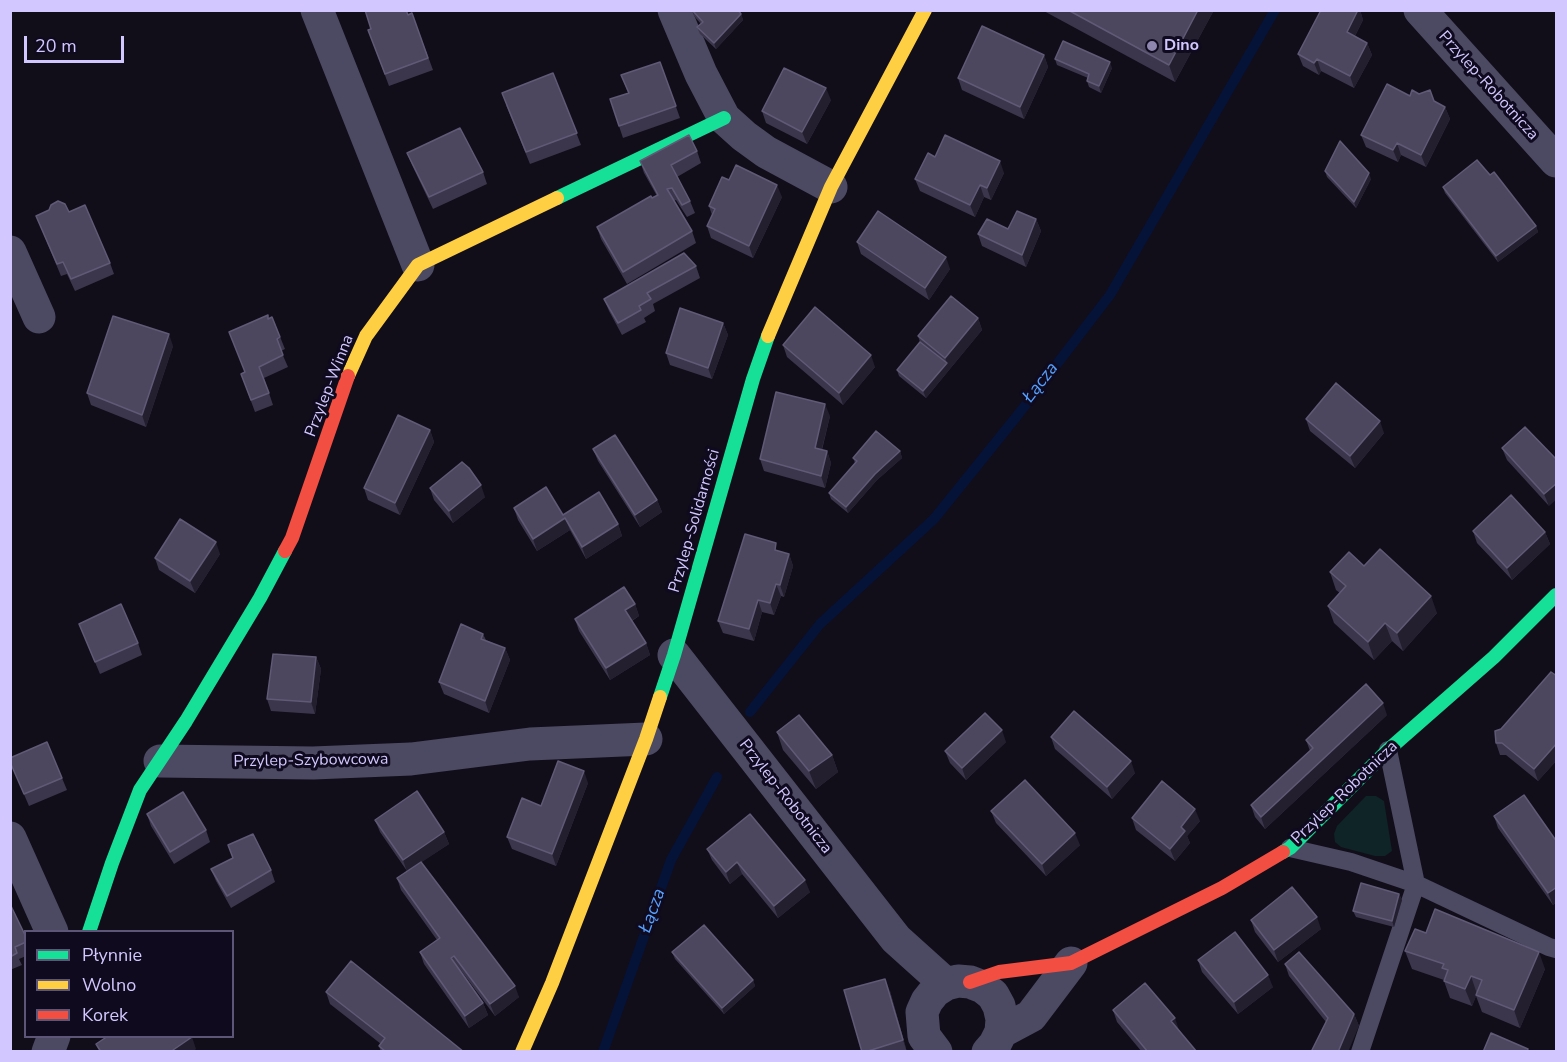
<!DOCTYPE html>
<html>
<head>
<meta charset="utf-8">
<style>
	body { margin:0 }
	#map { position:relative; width:1567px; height:1062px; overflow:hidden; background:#110e1a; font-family:"Nunito Sans",sans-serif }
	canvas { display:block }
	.frame { position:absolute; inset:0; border:12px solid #d3c7ff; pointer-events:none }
	.legend { position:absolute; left:24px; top:930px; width:210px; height:108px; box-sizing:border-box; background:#0f0a1e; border:2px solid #5d5678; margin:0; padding:8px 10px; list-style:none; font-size:18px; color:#d3c7ff }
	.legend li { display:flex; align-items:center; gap:12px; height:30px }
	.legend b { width:30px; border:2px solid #5d5678 }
	.scale { position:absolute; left:24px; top:36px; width:100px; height:27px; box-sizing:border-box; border:3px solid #d3c7ff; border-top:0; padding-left:8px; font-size:18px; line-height:21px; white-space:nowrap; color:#d3c7ff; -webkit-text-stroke:4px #0f0a1e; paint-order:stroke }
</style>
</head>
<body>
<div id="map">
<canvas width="1567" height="1062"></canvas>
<div class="frame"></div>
<ul class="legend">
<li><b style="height:8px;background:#16e098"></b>Płynnie</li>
<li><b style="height:8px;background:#ffcf43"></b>Wolno</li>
<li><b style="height:8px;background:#f24e42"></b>Korek</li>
</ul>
<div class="scale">20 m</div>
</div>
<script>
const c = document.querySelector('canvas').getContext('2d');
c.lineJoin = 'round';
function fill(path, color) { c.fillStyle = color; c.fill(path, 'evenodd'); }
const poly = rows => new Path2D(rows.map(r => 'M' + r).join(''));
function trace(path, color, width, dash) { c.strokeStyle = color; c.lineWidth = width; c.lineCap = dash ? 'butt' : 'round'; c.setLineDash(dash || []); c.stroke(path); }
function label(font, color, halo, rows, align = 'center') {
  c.font = font + ' "Nunito Sans",sans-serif'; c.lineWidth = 6; c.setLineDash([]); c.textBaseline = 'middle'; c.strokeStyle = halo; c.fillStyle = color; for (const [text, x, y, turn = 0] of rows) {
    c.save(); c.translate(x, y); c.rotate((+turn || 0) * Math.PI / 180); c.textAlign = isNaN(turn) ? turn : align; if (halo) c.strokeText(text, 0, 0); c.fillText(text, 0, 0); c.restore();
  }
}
fill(poly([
	[1366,796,1376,796,1384,801,1392,851,1385,856,1375,856,1341,847,1335,842,1334,834,1337,826]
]), '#0e2426');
trace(poly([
	[750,712,820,624,934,519,1017,416,1110,295,1275,10],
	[603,1052,671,860,717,777]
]), '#061339', 10);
trace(poly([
	[1290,848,1351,862,1416,884,1549,947,1556,949],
	[1360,1052,1416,884,1388,750]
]), '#4c4963', 18);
trace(poly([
	[317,10,418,265],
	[674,10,701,74,724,118,744,136,766,152,831,187],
	[1420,10,1556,161],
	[10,252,39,317],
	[674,655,896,939,946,984],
	[160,761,313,763,411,759,530,744,646,739],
	[10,838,52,932],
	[1001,1032,1031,1016,1071,963],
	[48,1052,54,1036],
	[936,1052,924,1036,922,1012,927,1001,935,991,946,984,958,981,970,982,983,987,993,995,999,1006,1002,1019,1001,1032,995,1044,988,1052]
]), '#4c4963', 33);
trace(poly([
	[557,198,724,118],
	[660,697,674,655,753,379,768,336],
	[1283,852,1290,848,1388,750,1494,657,1556,595],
	[89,932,112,863,140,790,186,721,260,598,285,551]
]), '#16e098', 14);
trace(poly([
	[768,336,831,187,925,10],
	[348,376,366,336,418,265,557,198],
	[522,1052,552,983,646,739,660,697]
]), '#ffcf43', 14);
trace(poly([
	[285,551,292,538,348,376],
	[970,982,999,972,1071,963,1222,888,1283,852]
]), '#f24e42', 14);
fill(poly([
	[692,10,741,14,743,20,716,49,700,34,697,27,701,24,694,16],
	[1042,10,1214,10,1175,82],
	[1321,10,1360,10,1363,20,1355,36,1367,43,1372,55,1354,88,1321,71,1319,75,1303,66,1298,54],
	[412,13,433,70,389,86,368,30],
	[1044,55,1048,67,1024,119,962,90,958,78],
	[1055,59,1112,68,1101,93,1089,87,1087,81,1088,78,1057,65],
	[660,62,680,118,623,138,619,126,628,93,621,75],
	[553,73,581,145,530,164,506,105],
	[1419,94,1445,107,1450,119,1426,167,1401,155,1398,162,1366,147,1361,135,1410,96],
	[831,100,807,144,766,123,762,111],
	[697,151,701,163,677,177,690,201,695,213,687,217,676,200,674,201,692,231,696,243,627,284,601,239,597,227,657,196,644,173,640,161],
	[407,153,483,172,487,184,433,209,412,165],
	[935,157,1004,173,991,200,984,197,975,217,920,191,915,179],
	[1325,171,1371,179,1356,208,1327,177],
	[729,180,782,197,753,258,711,238,707,226,712,215,709,206],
	[1443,187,1536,226,1538,232,1498,262,1445,193],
	[69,212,110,263,114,274,75,291,67,274,61,276,36,216],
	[1036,219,1041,231,1026,267,982,246,978,234,1008,229],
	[857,242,950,269,929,300,861,254],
	[696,266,700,278,653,304,655,311,644,318,646,322,622,335,609,311,604,299],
	[272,317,285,349,281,351,288,367,264,378,273,405,255,412,241,374,245,372,269,319],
	[978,318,982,330,926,398,899,376,897,370,920,342,918,336],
	[723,323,728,335,712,379,670,365,666,353],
	[783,345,875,367,843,405,787,357],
	[173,346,146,427,91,405,87,393],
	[830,416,822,450,827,451,831,463,825,488,764,471,760,459],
	[1306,419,1384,433,1355,468,1310,431],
	[1525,427,1549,506,1507,460,1502,448],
	[430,430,434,442,400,515,368,500,364,488],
	[593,449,657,500,662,512,640,527,598,461],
	[900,451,902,458,877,480,848,513,831,499,829,493,855,463,853,458],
	[430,488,485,497,453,523,434,500],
	[514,508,618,524,622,536,586,559,570,530,537,551,518,520],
	[1473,531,1545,532,1550,544,1512,580,1477,543],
	[779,551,789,554,793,566,784,597,781,596,774,615,762,612,754,641,723,633,718,621],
	[220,554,195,593,159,570,155,558],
	[1364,566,1437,613,1403,651,1392,641,1374,660,1334,623,1328,606,1340,593,1336,590,1330,572],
	[635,604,639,616,632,621,646,643,650,655,610,680,579,631,575,619],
	[79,624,138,643,142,655,100,674],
	[483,634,486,640,505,648,510,660,489,713,444,694,439,682],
	[316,657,321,669,315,714,271,711,267,699],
	[1557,676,1557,760,1538,781,1506,755,1500,755,1496,743,1501,729],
	[1387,715,1265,829,1255,817,1251,805,1310,751,1306,740],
	[777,732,832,755,838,772,816,789,783,750],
	[1051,737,1135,773,1112,799,1055,749],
	[1006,742,966,780,950,763,945,751],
	[10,762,62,778,67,790,29,806],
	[588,783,556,866,512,849,507,837,541,806],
	[991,811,1080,845,1046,876,996,823],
	[147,814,206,830,210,842,174,864,151,826],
	[1494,816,1557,842,1557,902,1553,905,1498,828],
	[1132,818,1200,821,1187,836,1190,843,1175,861,1136,830],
	[375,820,444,832,449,844,418,864,519,997,495,1016,459,968,483,1003,488,1015,469,1028,424,964,420,952,437,940,401,890,397,878,407,871,380,832],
	[707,849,810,892,778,918,742,874,730,884,712,860],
	[211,869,271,870,275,882,231,908,216,881],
	[1399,894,1402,900,1394,927,1356,917,1353,911],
	[10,904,26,937,26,956,19,959,22,965,10,970],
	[1251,920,1321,929,1278,962,1255,932],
	[1426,933,1545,969,1520,1028,1482,1012,1476,996,1472,1006,1450,998,1444,981,1444,980,1412,969,1405,951],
	[672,952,753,980,755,986,724,1014,675,959],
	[1198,960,1273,987,1238,1014,1202,972],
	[1285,964,1354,1014,1359,1026,1326,1022,1289,976],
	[890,991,907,1052,862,1052],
	[326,992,464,1052,381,1052,379,1046,381,1044,330,1004],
	[1113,1010,1179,1030,1197,1052,1142,1052,1117,1022]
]), '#3b364b');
fill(poly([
	[1198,10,1214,10,1175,82,1169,65],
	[1358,10,1360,10,1363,20,1351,44,1347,32],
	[741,14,743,20,716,49,714,43],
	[1367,43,1372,55,1354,88,1350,76],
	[1044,55,1048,67,1024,119,1020,107],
	[1317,59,1321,71,1319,75,1314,63],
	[1110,62,1112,68,1101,93,1099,86],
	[826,88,831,100,807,144,802,132],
	[1445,107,1450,119,1426,167,1421,155],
	[1397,143,1401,155,1398,162,1393,150],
	[1000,161,1004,173,991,200,987,188],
	[1369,173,1371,179,1356,208,1354,202],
	[777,185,782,197,753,258,749,246],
	[980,185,984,197,975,217,970,205],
	[1036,219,1041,231,1026,267,1022,255],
	[1536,226,1538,232,1498,262,1496,256],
	[946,257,950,269,929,300,925,288],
	[978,318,982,330,926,398,923,391,947,363,945,358],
	[723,323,728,335,712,379,708,368],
	[169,334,173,346,146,427,142,415],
	[871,355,875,367,843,405,839,393],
	[825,404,830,416,819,460,815,448],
	[1380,421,1384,433,1355,468,1350,456],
	[430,430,434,442,400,515,395,503],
	[827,451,831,463,825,488,821,476],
	[900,451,902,458,877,480,848,513,846,507,875,474],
	[1557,483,1557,499,1549,506,1544,494],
	[481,485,485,497,453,523,449,511],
	[657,500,662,512,640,527,635,515],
	[565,518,570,530,537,551,533,539],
	[618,524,622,536,586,559,582,547],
	[1545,532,1550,544,1512,580,1507,568],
	[216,542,220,554,195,593,190,581],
	[789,554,793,566,784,597,780,585],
	[776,584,781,596,774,615,770,603],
	[1431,596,1437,613,1403,651,1397,633],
	[758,600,762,612,754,641,749,629],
	[635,604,639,616,629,622,625,610],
	[1385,623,1392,641,1374,660,1368,642],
	[646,643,650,655,610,680,606,668],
	[505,648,510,660,489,713,485,701],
	[316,657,321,669,315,714,311,702],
	[1383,703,1387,715,1265,829,1261,817],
	[1002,730,1006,742,966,780,962,768],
	[1557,743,1557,760,1538,781,1534,769],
	[832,755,838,772,816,789,809,771],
	[1131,761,1135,773,1112,799,1107,787],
	[584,771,588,783,556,866,552,854],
	[1195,809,1200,821,1187,836,1190,843,1175,861,1170,849,1181,827],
	[444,832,449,844,407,872,403,860],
	[1075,833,1080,845,1046,876,1042,864],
	[737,862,742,874,730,884,726,872],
	[805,880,810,892,778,918,774,906],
	[1557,887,1557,902,1553,905,1548,893],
	[1399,894,1402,900,1394,927,1392,921],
	[1317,917,1321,929,1278,962,1274,950],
	[1539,952,1545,969,1520,1028,1514,1010],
	[1268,975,1273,987,1238,1014,1234,1002],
	[1471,976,1477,994,1472,1006,1465,989],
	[885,979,890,991,907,1052,903,1040],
	[753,980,755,986,724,1014,722,1008],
	[515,986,519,997,495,1016,490,1004],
	[483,1003,488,1015,469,1028,465,1016],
	[1354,1014,1359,1026,1348,1052,1338,1052],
	[1175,1018,1179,1030,1176,1033,1171,1021],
	[192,1037,196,1049,193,1052,174,1052,173,1050]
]), '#241f2f');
const building = poly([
	[365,10,406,10,408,15,412,13,428,58,385,74,368,30,371,29,365,10],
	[692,10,738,10,741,14,714,43,697,27,703,22,692,10],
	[1068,10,1198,10,1169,65,1068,10],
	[1321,10,1358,10,1347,32,1367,43,1350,76,1317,59,1314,63,1298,54,1321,10],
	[982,26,1044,55,1020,107,958,78,982,26],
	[1063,41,1110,62,1099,86,1087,81,1089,74,1055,59,1063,41],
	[660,62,676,106,619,126,610,99,629,93,621,75,660,62],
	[784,68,826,88,802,132,762,111,784,68],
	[553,73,577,133,526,152,502,93,553,73],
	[1387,84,1410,96,1412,90,1419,94,1430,90,1434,101,1445,107,1421,155,1397,143,1393,150,1361,135,1387,84],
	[460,128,483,172,429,197,407,153,460,128],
	[689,135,697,151,671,165,690,201,682,205,672,188,667,189,692,231,623,272,597,227,651,196,652,198,658,195,640,161,689,135],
	[945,135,1000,161,987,188,980,185,970,205,915,179,928,153,935,157,945,135],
	[1340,141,1369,173,1354,202,1325,171,1340,141],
	[1477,160,1490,175,1494,172,1536,226,1496,256,1443,187,1477,160],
	[736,165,777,185,749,246,707,226,715,209,709,206,722,177,729,180,736,165],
	[58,201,65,204,69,212,85,205,110,263,71,279,63,262,57,264,36,216,49,210,51,205,58,201],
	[878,211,946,257,925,288,857,242,878,211],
	[1017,211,1036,219,1022,255,978,234,987,219,1008,229,1017,211],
	[684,253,696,266,647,293,651,299,639,306,641,310,618,323,604,299,684,253],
	[951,296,978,318,945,358,918,336,951,296],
	[815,307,871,355,839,393,783,345,815,307],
	[680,308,723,323,708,368,666,353,680,308],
	[268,315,268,319,272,317,280,337,277,339,283,355,259,367,269,393,251,400,241,374,245,372,229,332,268,315],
	[113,316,169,334,142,415,87,393,113,316],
	[920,342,947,363,923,391,897,370,920,342],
	[1336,383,1380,421,1350,456,1306,419,1336,383],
	[776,392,825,404,815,448,827,451,821,476,760,459,776,392],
	[398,415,430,430,395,503,364,488,398,415],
	[1525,427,1557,460,1557,483,1544,494,1502,448,1525,427],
	[876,431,900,451,875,474,846,507,829,493,857,461,853,458,876,431],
	[615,435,657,500,635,515,593,449,615,435],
	[462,462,469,468,481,485,449,511,430,488,462,462],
	[546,487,563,515,599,492,618,524,582,547,565,518,533,539,514,508,546,487],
	[1511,495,1545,532,1507,568,1473,531,1511,495],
	[180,519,216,542,190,581,155,558,180,519],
	[745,534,776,543,775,550,789,554,780,585,776,584,770,603,758,600,749,629,718,621,745,534],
	[1380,549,1431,596,1397,633,1385,623,1368,642,1328,606,1346,586,1330,572,1349,552,1364,566,1380,549],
	[624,587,635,604,625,610,646,643,606,668,575,619,624,587],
	[121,604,138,643,95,662,79,624,121,604],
	[461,624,483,634,481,639,505,648,485,701,439,682,461,624],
	[273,654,316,657,311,702,267,699,273,654],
	[1551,672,1557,676,1557,743,1534,769,1502,743,1496,743,1495,731,1501,729,1551,672],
	[1366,684,1383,703,1261,817,1251,805,1313,748,1306,740,1366,684],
	[1074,711,1131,761,1107,787,1051,737,1074,711],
	[985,713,1002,730,962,768,945,751,985,713],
	[799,715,832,755,809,771,777,732,799,715],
	[47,742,62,778,24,794,10,762,10,758,47,742],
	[558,761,584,771,552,854,507,837,522,798,541,806,558,761],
	[1025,780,1075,833,1042,864,991,811,1025,780],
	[1162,781,1195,809,1181,827,1185,831,1170,849,1132,818,1162,781],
	[417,791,444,832,403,860,375,820,417,791],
	[183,792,206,830,170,852,147,814,183,792],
	[1524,795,1557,842,1557,887,1548,893,1494,816,1524,795],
	[750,814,805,880,774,906,737,862,726,872,707,849,750,814],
	[253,834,271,870,227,896,211,869,233,858,228,845,253,834],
	[421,862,515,986,490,1004,454,956,451,958,483,1003,465,1016,420,952,440,938,397,878,421,862],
	[1361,883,1399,894,1392,921,1353,911,1361,883],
	[1292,887,1317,917,1274,950,1251,920,1292,887],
	[10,904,26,937,26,942,15,947,17,953,10,957,10,904],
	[1435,909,1539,952,1514,1010,1476,995,1482,980,1471,976,1465,989,1444,981,1448,970,1442,968,1444,964,1405,951,1415,929,1426,933,1435,909],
	[704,925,753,980,722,1008,672,952,704,925],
	[1235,932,1268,975,1234,1002,1198,960,1235,932],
	[1299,952,1354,1014,1338,1052,1311,1052,1328,1018,1285,964,1299,952],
	[351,961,464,1052,386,1052,379,1046,385,1038,326,992,351,961],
	[885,979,903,1040,865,1052,862,1052,844,990,885,979],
	[1145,983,1175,1018,1171,1021,1197,1052,1148,1052,1113,1010,1145,983],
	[1491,1033,1528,1049,1527,1052,1483,1052,1491,1033],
	[108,1036,191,1036,192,1037,173,1050,174,1052,101,1052,96,1044,108,1036]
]);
fill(building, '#4c465e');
trace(building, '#615a77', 1.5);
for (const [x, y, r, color] of [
	[1152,46,6,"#8f86af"]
]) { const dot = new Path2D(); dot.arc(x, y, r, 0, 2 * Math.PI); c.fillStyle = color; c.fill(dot); trace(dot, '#0f0a1e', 2); }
label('bold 16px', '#d3c7ff', '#0f0a1e', [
	["Dino",1164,46]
], 'left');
label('16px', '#d3c7ff', '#0f0a1e', [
	["Przylep-Robotnicza",1488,86,48],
	["Przylep-Winna",330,386,-69],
	["Przylep-Solidarności",695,521,-74],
	["Przylep-Szybowcowa",311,761,-1],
	["Przylep-Robotnicza",1345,793,-44],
	["Przylep-Robotnicza",785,797,52]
]);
label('italic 18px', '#55a0ff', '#0f0a1e', [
	["Łącza",1041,383,-52],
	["Łącza",653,911,-70]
]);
</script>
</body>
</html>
